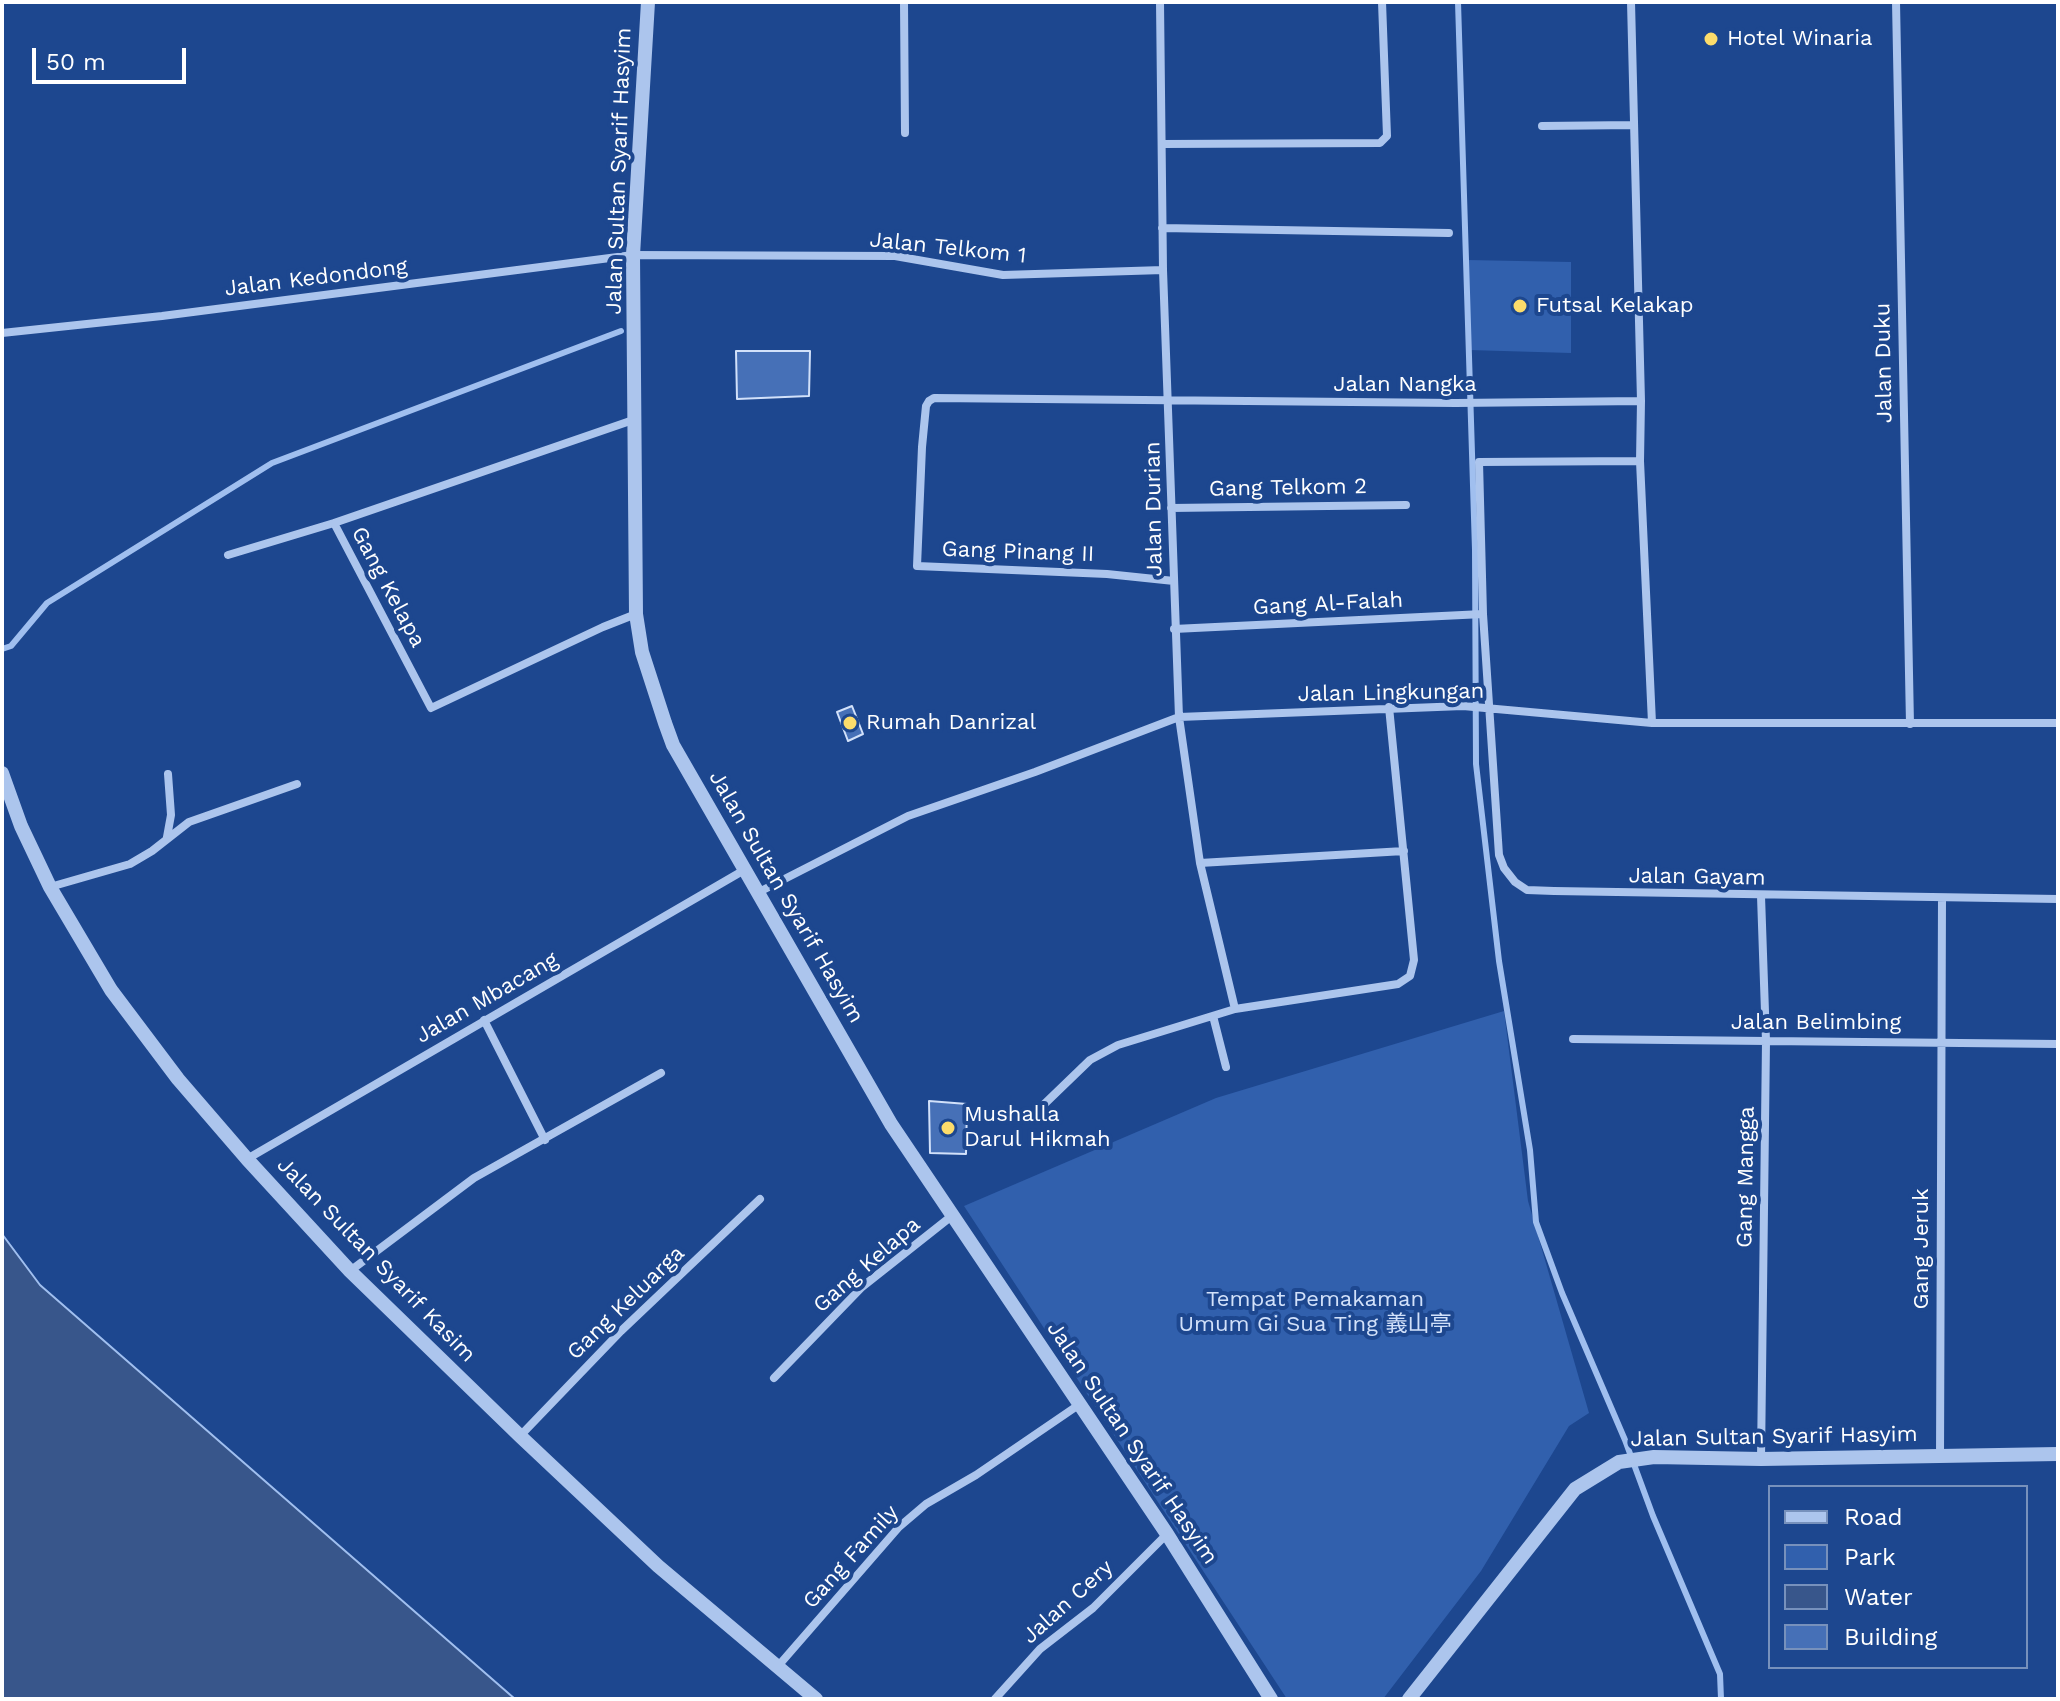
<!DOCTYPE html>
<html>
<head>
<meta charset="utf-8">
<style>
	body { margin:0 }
	#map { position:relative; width:2060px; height:1701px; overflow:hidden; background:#1d478f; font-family:"Work Sans",sans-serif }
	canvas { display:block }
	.frame { position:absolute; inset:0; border:4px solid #fff; pointer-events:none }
	.legend { position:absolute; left:1768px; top:1485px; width:260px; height:184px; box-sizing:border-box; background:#1d478f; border:2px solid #7791bc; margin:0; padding:10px 14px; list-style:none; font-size:24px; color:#fff }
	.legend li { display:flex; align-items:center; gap:16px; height:40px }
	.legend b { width:40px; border:2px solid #7791bc }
	.scale { position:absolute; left:32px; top:48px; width:154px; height:36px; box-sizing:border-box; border:4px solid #fff; border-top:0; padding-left:10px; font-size:24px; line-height:28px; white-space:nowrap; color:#fff; -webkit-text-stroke:6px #1d478f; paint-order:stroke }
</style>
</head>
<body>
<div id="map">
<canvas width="2060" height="1701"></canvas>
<div class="frame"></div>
<ul class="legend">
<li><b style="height:10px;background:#acc5ed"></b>Road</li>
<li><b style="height:22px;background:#3160ad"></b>Park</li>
<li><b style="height:22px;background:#38568b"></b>Water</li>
<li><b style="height:22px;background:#4670b7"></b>Building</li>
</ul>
<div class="scale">50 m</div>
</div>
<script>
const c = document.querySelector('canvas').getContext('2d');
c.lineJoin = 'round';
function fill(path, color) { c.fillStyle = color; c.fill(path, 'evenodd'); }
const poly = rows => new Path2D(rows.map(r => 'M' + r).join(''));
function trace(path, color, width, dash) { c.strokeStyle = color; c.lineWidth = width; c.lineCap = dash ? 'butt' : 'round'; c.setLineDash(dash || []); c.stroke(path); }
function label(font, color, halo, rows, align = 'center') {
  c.font = font + ' "Work Sans","Noto Sans SC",sans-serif'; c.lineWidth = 8; c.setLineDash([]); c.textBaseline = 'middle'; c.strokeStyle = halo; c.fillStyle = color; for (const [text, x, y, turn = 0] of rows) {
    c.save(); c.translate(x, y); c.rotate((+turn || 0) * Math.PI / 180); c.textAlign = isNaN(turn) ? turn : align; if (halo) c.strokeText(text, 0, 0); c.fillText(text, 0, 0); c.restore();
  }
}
fill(poly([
	[1467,260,1571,262,1571,353,1469,350],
	[1504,1011,1528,1201,1589,1413,1569,1426,1481,1571,1383,1699,1287,1699,964,1206,1216,1098]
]), '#3160ad');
const water = poly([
	[2,1234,40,1285,515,1699,2,1699,2,1234]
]);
fill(water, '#38568b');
trace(water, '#a0bfef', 2);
trace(poly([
	[1458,2,1475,550,1476,764,1499,961,1530,1150,1536,1222,1562,1293,1625,1440,1653,1516,1720,1674,1721,1699],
	[2,649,11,646,47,603,272,463,621,331]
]), '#a0bfef', 6);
const building = poly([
	[736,351,810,351,809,396,737,399,736,351],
	[852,706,863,734,848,741,837,712,852,706],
	[929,1101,967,1104,966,1154,930,1153,929,1101]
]);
fill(building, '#4670b7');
trace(building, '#d2e1fa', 2);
trace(poly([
	[904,2,905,133],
	[1160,2,1163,270,1179,717,1200,863,1235,1009],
	[1631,2,1641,401,1640,461,1652,723],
	[1896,2,1910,724],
	[1542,126,1634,125],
	[1162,144,1380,143,1387,136,1382,2],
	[1162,228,1449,233],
	[2,333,162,316,633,255,895,256,1003,275,1163,270],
	[636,419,334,523,431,708,603,627,636,614],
	[1640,461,1479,462,1483,614,1499,855,1504,868,1515,882,1527,890,1554,891,2058,899],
	[1171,508,1406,505],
	[228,555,334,523],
	[1174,581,1107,574,917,566,922,447,926,406,929,401,934,398,1456,403,1641,401],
	[1174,629,1483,614],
	[167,837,171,815,168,774],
	[1200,863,1404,851],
	[50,887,130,864,152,851,189,822,297,784],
	[759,892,908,816,1035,772,1179,717,1463,706,1652,723,2058,723],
	[1213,1016,1226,1067],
	[484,1020,545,1140],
	[1573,1039,2058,1044],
	[1033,1115,1090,1060,1118,1045,1235,1009,1398,984,1410,976,1414,960,1389,707],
	[247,1159,746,869],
	[350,1271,474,1178,661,1073],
	[774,1378,862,1287,953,1215],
	[520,1436,621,1331,760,1199],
	[1940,1456,1942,898],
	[1761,1459,1766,1041,1761,896],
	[779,1665,899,1527,926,1504,976,1475,1080,1404],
	[995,1699,1040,1649,1093,1608,1167,1534]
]), '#acc5ed', 8);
trace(poly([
	[648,2,633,255,636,614,642,652,665,723,673,745,891,1124,1167,1534,1271,1699],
	[2,773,21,826,50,887,111,990,178,1079,247,1159,350,1271,520,1436,658,1566,816,1699],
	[1409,1699,1575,1489,1619,1462,1654,1457,1761,1459,2058,1454]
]), '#acc5ed', 14);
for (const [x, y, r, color] of [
	[1711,39,8,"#fcdc6b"],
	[1520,306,8,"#fcdc6b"],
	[850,723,8,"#fcdc6b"],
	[948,1128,8,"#fcdc6b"]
]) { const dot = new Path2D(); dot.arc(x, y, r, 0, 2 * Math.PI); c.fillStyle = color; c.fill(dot); trace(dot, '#1d478f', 3); }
label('22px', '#fff', '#1d478f', [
	["Hotel Winaria",1727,39],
	["Futsal Kelakap",1536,306],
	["Rumah Danrizal",866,723],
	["Mushalla",964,1115],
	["Darul Hikmah",964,1140]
], 'left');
label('22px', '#fff', '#1d478f', [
	["Jalan Sultan Syarif Hasyim",619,171,-88],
	["Jalan Telkom 1",948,248,6],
	["Jalan Kedondong",316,278,-7],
	["Jalan Duku",1884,363,-91],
	["Jalan Nangka",1405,385],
	["Gang Telkom 2",1288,488,-1],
	["Jalan Durian",1154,509,-91],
	["Gang Pinang II",1018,552,2],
	["Gang Kelapa",388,587,62],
	["Gang Al-Falah",1328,604,-3],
	["Jalan Lingkungan",1391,693,-1],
	["Jalan Gayam",1697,877,1],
	["Jalan Sultan Syarif Hasyim",786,897,60],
	["Jalan Mbacang",487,998,-30],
	["Jalan Belimbing",1816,1023],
	["Gang Mangga",1746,1177,-89],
	["Gang Jeruk",1922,1249,-90],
	["Jalan Sultan Syarif Kasim",376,1260,46],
	["Gang Kelapa",867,1265,-41],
	["Gang Keluarga",626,1303,-44],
	["Jalan Sultan Syarif Hasyim",1774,1437,-1],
	["Jalan Sultan Syarif Hasyim",1132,1443,56],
	["Gang Family",851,1557,-48],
	["Jalan Cery",1068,1602,-42]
]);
label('22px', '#d2e1fa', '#1d478f', [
	["Tempat Pemakaman",1315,1300],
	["Umum Gi Sua Ting 義山亭",1315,1325]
]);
</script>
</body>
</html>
